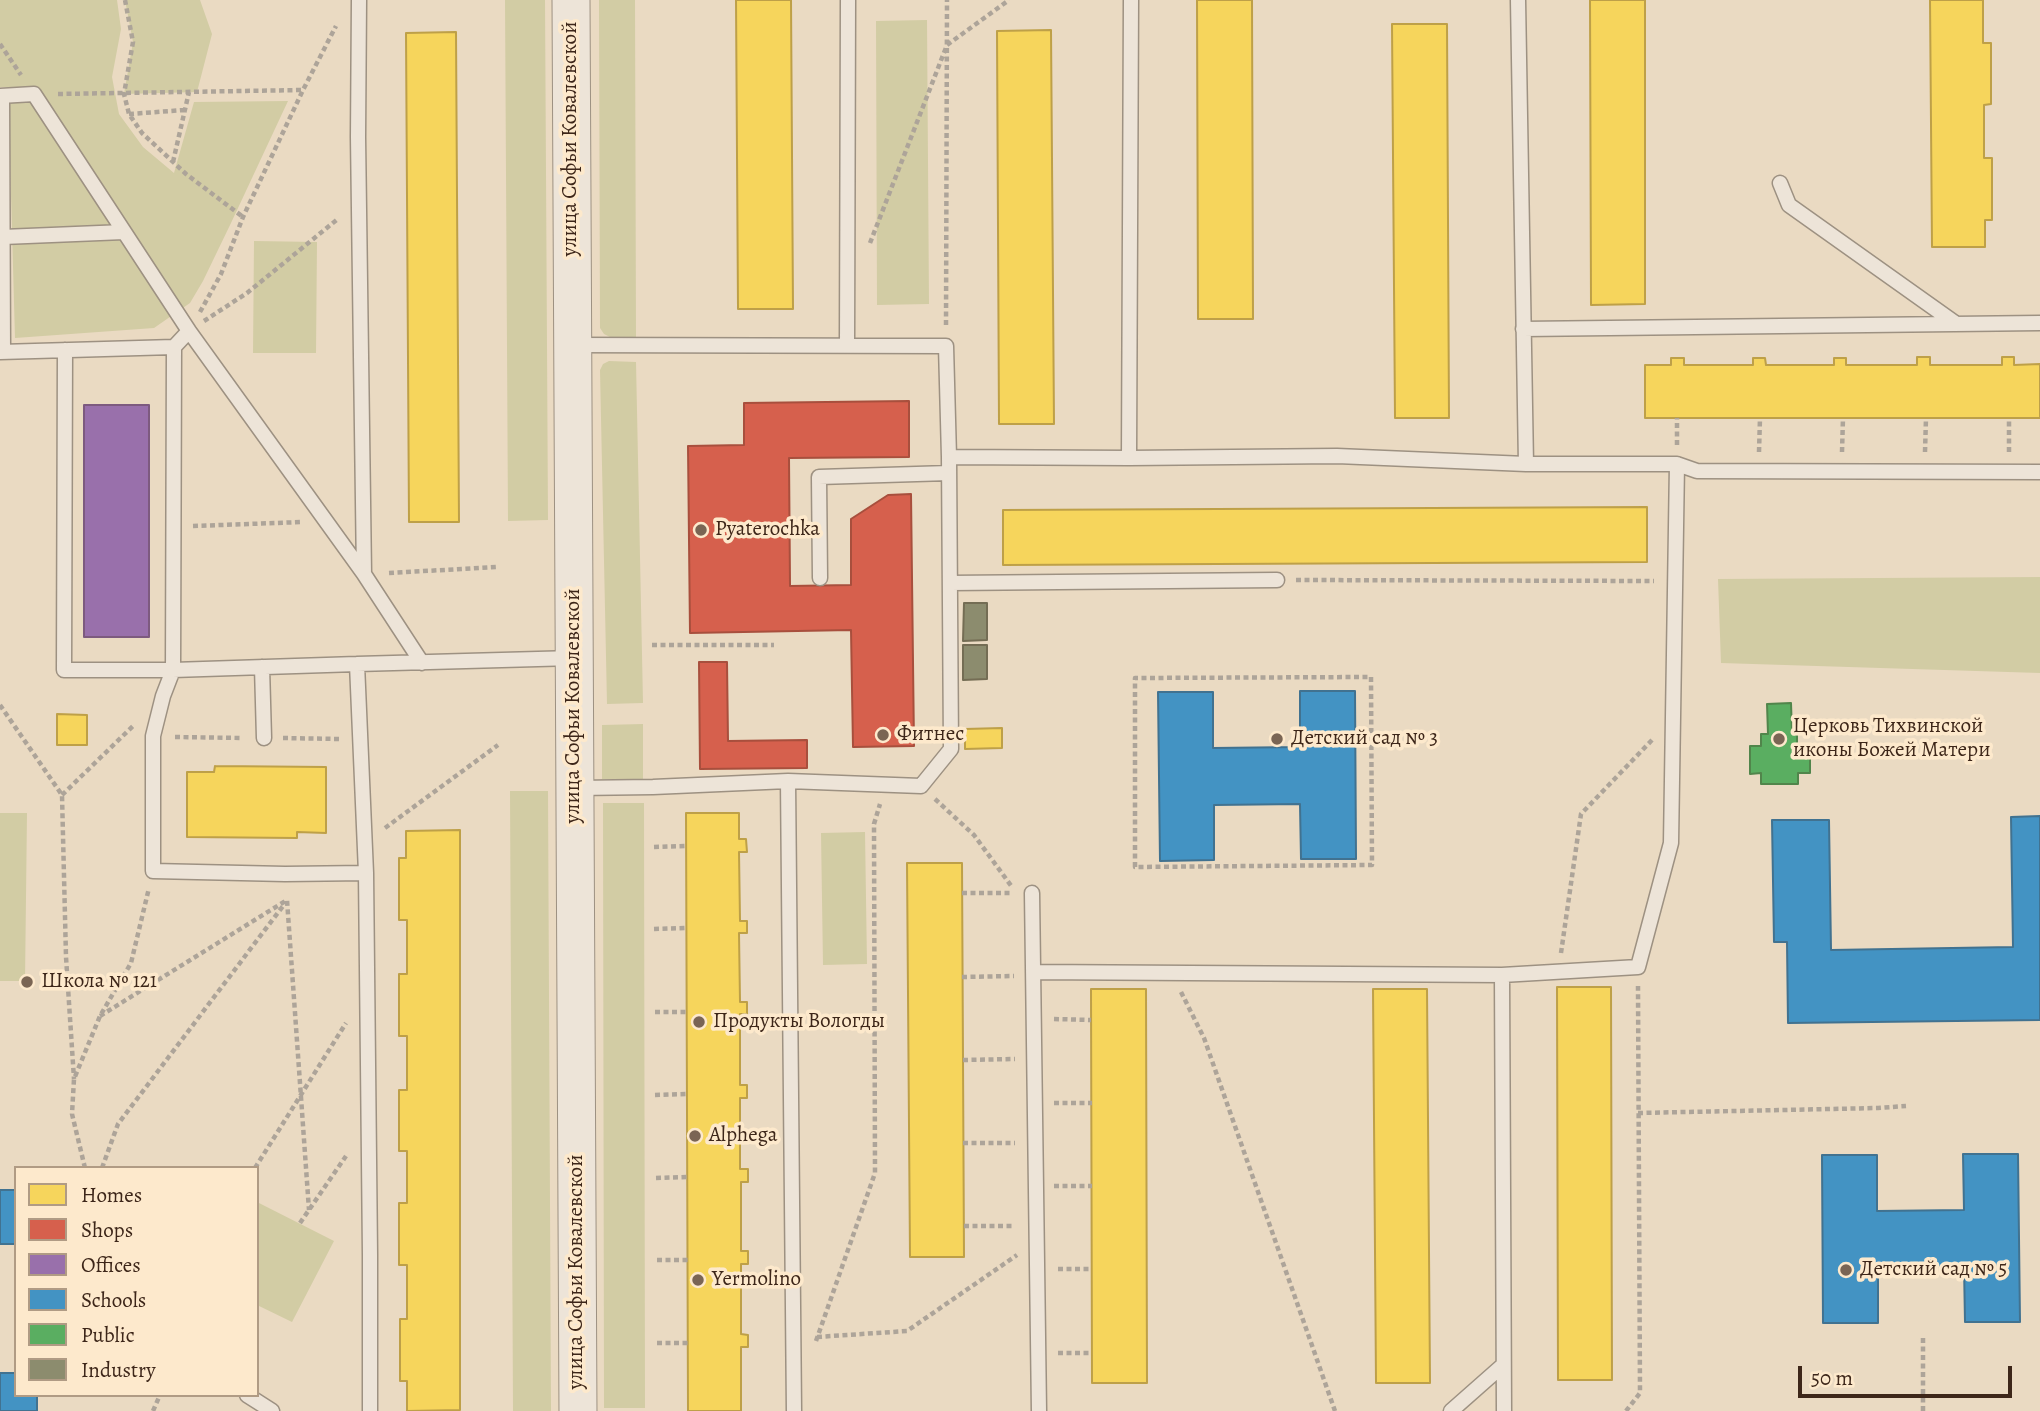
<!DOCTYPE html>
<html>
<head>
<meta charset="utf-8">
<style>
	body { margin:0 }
	#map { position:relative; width:2040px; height:1411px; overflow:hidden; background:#eadac2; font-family:Alegreya,serif }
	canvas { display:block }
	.legend { position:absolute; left:14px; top:1166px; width:245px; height:231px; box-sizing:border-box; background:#fde9cc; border:2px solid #b09b84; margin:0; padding:9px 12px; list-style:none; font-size:21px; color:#3d2619 }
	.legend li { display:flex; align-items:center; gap:14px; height:35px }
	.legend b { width:35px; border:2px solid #b09b84 }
	.scale { position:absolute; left:1798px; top:1366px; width:214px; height:32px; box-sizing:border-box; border:4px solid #3d2619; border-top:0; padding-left:9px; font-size:21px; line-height:24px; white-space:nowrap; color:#3d2619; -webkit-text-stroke:5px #fde9cc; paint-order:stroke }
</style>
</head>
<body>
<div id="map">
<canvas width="2040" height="1411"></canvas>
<ul class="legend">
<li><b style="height:19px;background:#f6d55c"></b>Homes</li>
<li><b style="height:19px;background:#d6604d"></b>Shops</li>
<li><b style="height:19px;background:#9970ab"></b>Offices</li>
<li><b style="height:19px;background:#4393c3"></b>Schools</li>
<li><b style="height:19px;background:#5aae61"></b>Public</li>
<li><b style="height:19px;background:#8c8c6e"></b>Industry</li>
</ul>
<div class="scale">50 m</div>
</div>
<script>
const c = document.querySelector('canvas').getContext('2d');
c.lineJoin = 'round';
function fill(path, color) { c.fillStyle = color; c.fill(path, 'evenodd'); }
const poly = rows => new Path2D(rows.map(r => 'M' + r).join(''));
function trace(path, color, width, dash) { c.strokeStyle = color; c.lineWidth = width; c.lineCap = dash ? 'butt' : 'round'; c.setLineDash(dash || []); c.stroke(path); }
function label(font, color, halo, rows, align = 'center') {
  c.font = font + ' Alegreya,serif'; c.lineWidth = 7; c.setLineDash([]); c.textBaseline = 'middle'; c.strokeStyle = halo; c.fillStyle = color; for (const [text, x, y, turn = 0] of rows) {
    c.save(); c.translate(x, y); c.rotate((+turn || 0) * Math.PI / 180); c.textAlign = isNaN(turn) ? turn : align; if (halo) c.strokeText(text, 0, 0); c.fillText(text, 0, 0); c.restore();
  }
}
fill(poly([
	[0,0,117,0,121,29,112,77,119,114,143,147,174,173,194,102,288,101,231,223,203,281,190,303,154,328,15,338,8,87,0,87],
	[125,0,200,0,212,34,197,92,124,94,133,42],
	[505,0,545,0,548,520,508,521],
	[599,0,635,0,636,337,610,337,604,334,600,328],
	[927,20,929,304,877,305,876,21],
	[254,241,317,242,316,353,253,353],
	[609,361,636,362,643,703,607,704,600,370,603,364],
	[2040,577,2040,673,1721,663,1718,579],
	[643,724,643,779,602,779,602,725],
	[510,791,548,791,551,1411,513,1411],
	[603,803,644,803,645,1408,604,1408],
	[0,813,27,813,25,981,0,981],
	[865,832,867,964,823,965,821,833],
	[257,1202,334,1241,292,1322,257,1305]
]), '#d2cca4');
const homes = poly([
	[736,0,791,0,793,309,738,309,736,0],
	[1197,0,1252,0,1253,319,1198,319,1197,0],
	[1590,0,1645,0,1645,304,1591,305,1590,0],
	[1930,0,1983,0,1983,43,1991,43,1991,104,1984,105,1984,158,1992,158,1992,220,1985,220,1985,247,1932,247,1930,0],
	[1392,24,1447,24,1449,418,1395,418,1392,24],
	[1051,30,1054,424,999,424,997,31,1051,30],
	[456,32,459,522,409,522,406,33,456,32],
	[1917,357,1930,357,1930,365,2002,365,2002,357,2014,357,2014,365,2040,364,2040,418,1645,418,1645,365,1671,365,1671,358,1684,358,1684,365,1753,365,1753,358,1765,358,1766,365,1834,365,1834,358,1846,358,1846,365,1917,365,1917,357],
	[1647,507,1647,562,1003,565,1003,510,1647,507],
	[57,714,87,715,87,745,57,745,57,714],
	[1002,728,1002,748,965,749,965,729,1002,728],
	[215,766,326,767,326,833,297,832,297,838,187,837,187,772,214,772,215,766],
	[686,813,739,813,739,839,746,839,747,852,739,852,740,921,747,921,747,933,739,933,740,1002,747,1002,747,1014,740,1014,740,1085,747,1085,747,1098,740,1098,740,1169,748,1169,748,1182,741,1182,741,1251,748,1251,748,1264,741,1264,741,1334,748,1335,748,1347,741,1347,741,1411,688,1411,686,813],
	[460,830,460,1410,407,1411,407,1381,400,1381,400,1319,407,1319,407,1265,399,1265,399,1203,407,1203,407,1151,399,1151,399,1090,407,1090,407,1036,399,1036,399,974,407,974,407,920,399,920,399,858,406,858,406,831,460,830],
	[907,863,962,863,964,1257,910,1257,907,863],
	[1557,987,1611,987,1612,1380,1558,1380,1557,987],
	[1091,989,1146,989,1147,1383,1092,1383,1091,989],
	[1373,989,1427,989,1430,1383,1376,1383,1373,989]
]);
fill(homes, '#f6d55c');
trace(homes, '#bea048', 2);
const shops = poly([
	[909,401,909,457,789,458,790,586,851,585,851,519,888,495,911,494,914,746,853,747,851,630,690,633,688,446,744,445,744,403,909,401],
	[699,662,727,662,728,741,807,740,807,768,700,769,699,662]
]);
fill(shops, '#d6604d');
trace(shops, '#a84f3d', 2);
const offices = poly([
	[84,405,149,405,149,637,84,637,84,405]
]);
fill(offices, '#9970ab');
trace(offices, '#7d5a7f', 2);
const schools = poly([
	[1300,691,1355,691,1356,859,1301,859,1300,804,1214,805,1214,860,1160,861,1158,692,1213,692,1213,748,1300,747,1300,691],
	[2040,816,2040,1020,1788,1023,1787,942,1774,942,1772,820,1829,820,1831,950,2013,947,2011,817,2040,816],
	[1963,1154,2018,1154,2020,1322,1965,1322,1964,1266,1878,1267,1878,1323,1823,1323,1822,1155,1877,1155,1877,1211,1964,1210,1963,1154],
	[0,1190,16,1190,16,1244,0,1244,0,1190],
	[0,1373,16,1373,16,1395,37,1395,37,1411,0,1411,0,1373]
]);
fill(schools, '#4393c3');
trace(schools, '#417290', 2);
const public = poly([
	[1791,703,1792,733,1797,733,1797,745,1810,745,1810,773,1798,773,1798,784,1761,784,1761,773,1750,774,1750,746,1761,746,1761,734,1768,734,1767,704,1791,703]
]);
fill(public, '#5aae61');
trace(public, '#51854b', 2);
const industry = poly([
	[964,603,987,603,987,640,963,641,964,603],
	[963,645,987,645,987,679,963,680,963,645]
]);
fill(industry, '#8c8c6e');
trace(industry, '#746d54', 2);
const service = poly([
	[359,0,358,137,364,574],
	[1518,0,1526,464],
	[0,96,34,94,189,331,364,574,422,663],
	[2,96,3,352],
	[1780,183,1789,205,1955,323],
	[3,237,124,232],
	[1523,329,2040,323],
	[189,331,174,347,173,670,163,696,153,736,153,871,285,874,366,873],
	[572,345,946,346,949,457,1129,458,1337,456,1526,464,1677,464,1697,471,2040,472],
	[847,345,848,0],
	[65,350,64,670,173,670,357,664],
	[0,352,174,347],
	[1129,458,1131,0],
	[820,578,819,477,949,473],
	[950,583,1277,580],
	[262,667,264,738],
	[788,781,921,786,951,749,949,457],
	[576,788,653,787,788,781,794,1411],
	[1032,893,1039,1411],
	[1033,972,1502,975],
	[247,1395,272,1411],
	[370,1411,370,1255,366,873,357,664,574,658],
	[1451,1411,1502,1366],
	[1504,1411,1502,975,1638,967,1671,843,1677,464]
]);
const tertiary = poly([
	[571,0,578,1411]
]);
trace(service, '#9d9182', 17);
trace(tertiary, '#9d9182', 39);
trace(poly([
	[125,0,133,42,124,94,129,114,142,133,186,174,243,217],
	[0,44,21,75],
	[58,94,303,90],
	[129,114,185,110],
	[173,162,189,92],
	[870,243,947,45,1009,0],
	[200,312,221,274,243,217,303,90,336,26],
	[204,321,247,293,339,218],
	[946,325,947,0],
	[1677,445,1677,418],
	[1759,452,1760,418],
	[1842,452,1843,418],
	[1925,452,1926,418],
	[2009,452,2009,418],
	[193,526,303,522],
	[389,573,497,567],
	[1296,580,1654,581],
	[652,645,774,645],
	[1371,677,1372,865,1135,867,1135,678,1371,677],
	[0,705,62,795,66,957,74,1079],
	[175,737,243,738],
	[283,738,341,739],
	[62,795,134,725],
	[935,799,974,835,1012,887],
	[385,828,498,745],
	[654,847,686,846],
	[962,893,1013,893],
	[654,929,686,928],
	[1561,953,1581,814,1652,740],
	[962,977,1014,976],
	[1181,992,1204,1038,1335,1411],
	[655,1012,687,1012],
	[100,1016,287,900,309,1210],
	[1054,1019,1091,1020],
	[963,1060,1015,1059],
	[655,1095,687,1094],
	[1054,1103,1092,1103],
	[1638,1113,1878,1108,1906,1106],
	[963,1143,1015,1143],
	[85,1168,72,1114,74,1079,100,1016,131,963,149,888],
	[102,1168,118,1124,286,902],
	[255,1168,346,1023],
	[656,1178,687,1177],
	[1054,1186,1092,1186],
	[300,1223,346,1156],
	[964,1226,1015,1226],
	[657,1260,688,1260],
	[1058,1269,1092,1269],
	[817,1337,907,1331,1017,1255],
	[1923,1338,1923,1411],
	[816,1341,875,1173,874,824,880,804],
	[657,1343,688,1343],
	[1058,1353,1092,1353],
	[153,1411,160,1395],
	[1626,1411,1640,1393,1638,986]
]), '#ada499', 4.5, [5, 3.5]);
trace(service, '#ede4d8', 14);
trace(tertiary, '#ede4d8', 37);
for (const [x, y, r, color] of [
	[701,530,7,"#7a6554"],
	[883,735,7,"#7a6554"],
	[1277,739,7,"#7a6554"],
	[1779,739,7,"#7a6554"],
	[27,982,7,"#7a6554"],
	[699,1022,7,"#7a6554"],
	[695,1136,7,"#7a6554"],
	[1846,1270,7,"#7a6554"],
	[698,1280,7,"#7a6554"]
]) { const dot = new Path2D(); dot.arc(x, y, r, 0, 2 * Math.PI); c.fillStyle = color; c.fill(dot); trace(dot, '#fde9cc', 2.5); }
label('21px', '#3d2619', '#fde9cc', [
	["улица Софьи Ковалевской",571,139,-90],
	["улица Софьи Ковалевской",574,706,-90],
	["улица Софьи Ковалевской",577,1272,-90]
]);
label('21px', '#3d2619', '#fde9cc', [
	["Pyaterochka",715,530],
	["Церковь Тихвинской",1793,727],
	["иконы Божей Матери",1793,751],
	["Фитнес",897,735],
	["Детский сад № 3",1291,739],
	["Школа № 121",41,982],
	["Продукты Вологды",713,1022],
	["Alphega",709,1136],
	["Детский сад № 5",1860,1270],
	["Yermolino",712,1280]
], 'left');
</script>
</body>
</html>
